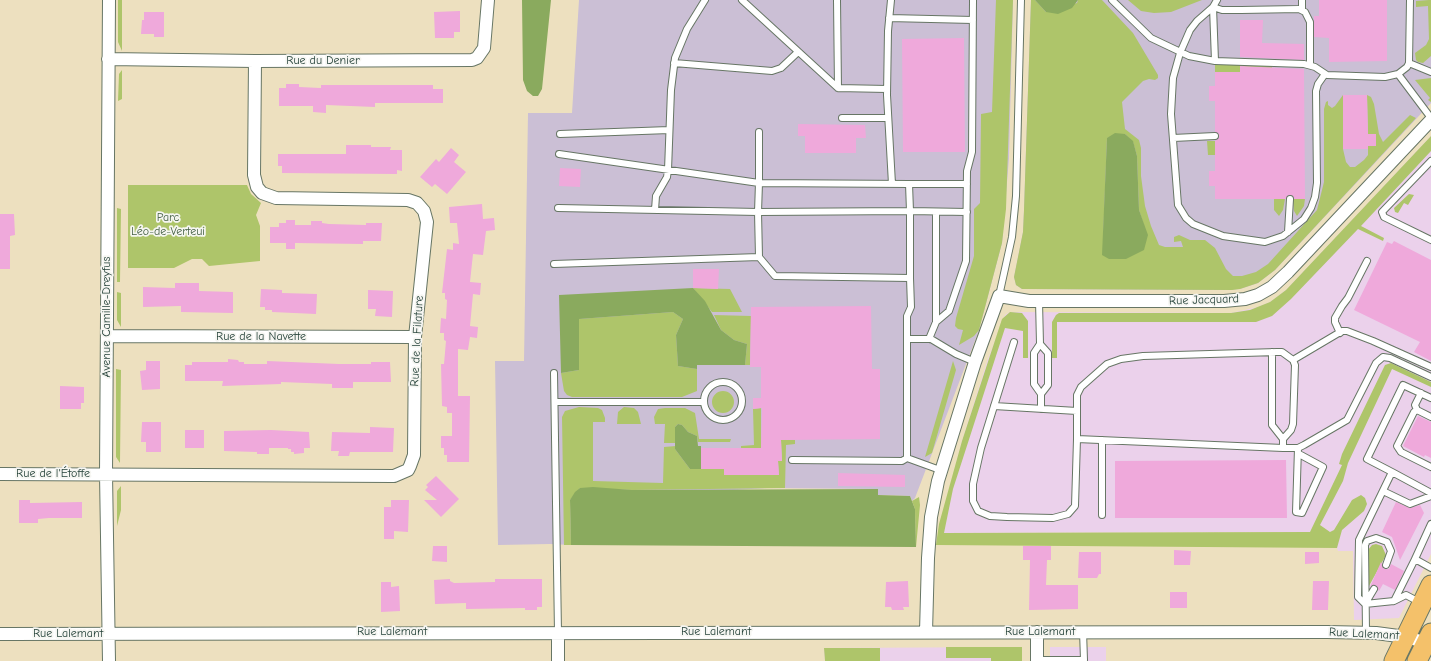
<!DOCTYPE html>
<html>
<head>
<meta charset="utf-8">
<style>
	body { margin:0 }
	canvas { display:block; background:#ede0bf }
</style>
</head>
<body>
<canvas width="1431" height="661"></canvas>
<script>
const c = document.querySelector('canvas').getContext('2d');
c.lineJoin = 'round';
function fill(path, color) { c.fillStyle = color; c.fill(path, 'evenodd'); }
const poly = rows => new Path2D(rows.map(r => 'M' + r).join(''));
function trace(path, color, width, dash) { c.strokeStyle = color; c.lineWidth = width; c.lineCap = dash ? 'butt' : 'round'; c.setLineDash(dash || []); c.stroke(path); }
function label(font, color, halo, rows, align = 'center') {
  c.font = font + ' "Comic Neue",sans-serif'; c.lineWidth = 3.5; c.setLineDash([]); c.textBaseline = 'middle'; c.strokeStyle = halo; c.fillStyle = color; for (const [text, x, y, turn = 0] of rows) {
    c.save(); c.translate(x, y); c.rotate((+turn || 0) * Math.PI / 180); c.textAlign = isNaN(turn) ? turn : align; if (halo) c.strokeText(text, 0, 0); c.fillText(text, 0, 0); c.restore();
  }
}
fill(poly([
	[1431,136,1431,554,1399,618,1354,620,1353,551,1338,551,1337,548,1303,547,1310,532,938,533,962,441,988,359,1005,315,1010,312,1017,312,1231,313,1258,307,1270,302,1286,290],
	[1022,647,1022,661,825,661,824,648],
	[1050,647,1106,647,1106,661,1050,661]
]), '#ebd1eb');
fill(poly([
	[579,0,1013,0,1009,158,1002,243,979,330,915,498,912,501,910,496,878,495,878,489,767,488,570,500,571,545,550,544,498,545,495,361,524,361,528,113,572,113],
	[1031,0,1431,0,1431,103,1275,270,1258,283,1240,289,1223,290,1022,289,1016,285,1014,277,1023,232,1024,210]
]), '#cbbfd5');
fill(poly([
	[118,0,122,0,122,51,118,42],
	[996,0,1013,0,1006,209,1002,243,979,330,974,336,959,345,963,330,958,329,955,326,956,318,974,256,974,209,980,203,981,114,992,112],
	[1031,0,1035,0,1046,12,1077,3,1078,0,1102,0,1133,33,1158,75,1158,78,1155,80,1149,79,1143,81,1122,102,1125,129,1139,140,1141,148,1141,176,1145,206,1151,226,1159,245,1165,247,1183,247,1181,241,1174,242,1174,237,1179,235,1190,240,1205,240,1215,248,1226,269,1233,276,1242,276,1256,272,1268,264,1317,210,1324,182,1324,109,1326,102,1328,101,1328,105,1332,108,1335,106,1343,95,1343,149,1346,162,1350,167,1355,167,1364,160,1368,155,1368,146,1376,146,1368,134,1367,95,1371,97,1374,104,1379,134,1383,142,1410,115,1416,118,1275,270,1258,283,1240,289,1232,290,1022,289,1016,285,1014,277,1023,232,1024,210],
	[1125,134,1133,142,1137,156,1139,210,1147,235,1103,240,1107,138],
	[1128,0,1202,0,1171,12,1154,13,1141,11],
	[1429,0,1431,0,1431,56,1423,63,1418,62,1416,60,1415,53,1426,45,1429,39,1428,6,1416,7,1416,1],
	[1215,65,1272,65,1272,72,1215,72],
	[122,70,122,99,118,101,119,74],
	[1431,78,1431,102,1428,100,1430,98,1415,80],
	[1431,136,1431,151,1361,226,1384,238,1383,241,1358,229,1291,299,1272,316,1256,322,1057,322,1057,358,1052,358,1052,322,1056,315,1059,313,1231,313,1250,310,1270,302,1286,290],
	[1207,141,1215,141,1215,155,1208,155],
	[128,185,247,185,251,194,261,203,256,215,260,226,260,261,209,266,202,259,192,259,174,268,128,268],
	[1409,194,1414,195,1408,205,1404,203,1398,213,1395,212,1394,208],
	[1274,199,1285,199,1283,210,1279,216,1274,210],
	[1293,199,1305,199,1304,206,1297,216,1294,211],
	[117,208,121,209,120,282,117,282],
	[693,288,730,289,742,312,712,312],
	[117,292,121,293,121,327,117,320],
	[673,312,683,319,676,335,678,366,697,369,697,391,682,397,572,397,567,395,564,391,561,373,579,370,579,319],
	[1010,312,1022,313,1028,321,1028,358,1023,358,1023,331,1005,328,953,489,944,533,1310,532,1342,465,1339,464,1342,454,1385,365,1391,363,1431,382,1431,387,1392,369,1348,463,1343,481,1320,525,1330,532,1334,530,1352,500,1361,495,1365,498,1367,504,1364,511,1342,530,1337,548,936,545,939,524,962,441,1002,319],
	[714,315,751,316,750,365,745,365,747,344,734,340,721,330],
	[953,361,956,370,932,453,925,457],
	[116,369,121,370,120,463,116,457],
	'712 402a11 11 0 1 1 22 0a11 11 0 1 1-22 0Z',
	[579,407,598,408,602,410,605,418,605,422,593,422,593,481,663,483,664,447,676,446,675,449,690,469,724,469,779,475,778,461,782,461,781,440,795,440,795,444,786,445,785,488,632,490,580,488,570,500,571,545,564,545,562,417,565,411],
	[624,407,634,408,638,412,641,424,617,424,618,412],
	[665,408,685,408,695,413,699,439,731,439,730,442,698,442,697,436,688,432,682,425,678,424,675,427,676,443,664,443,665,424,655,424,654,417,658,409],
	[761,408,761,448,741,448,741,446,754,445,753,409],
	[121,486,121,510,117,526,117,491],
	[919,497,920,505,916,547,915,509,912,501],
	[1376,544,1382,546,1386,555,1369,586,1368,550,1372,545],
	[946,647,1022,647,1022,661,991,661,991,658,946,658],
	[824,648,880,648,880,661,825,661]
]), '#aec56a');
fill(poly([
	[522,0,551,0,542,89,538,96,533,96,527,91,523,80],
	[1035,0,1078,0,1072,8,1058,14,1046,12],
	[1115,133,1125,134,1133,141,1137,156,1139,210,1148,235,1144,250,1126,259,1109,259,1102,255,1107,138],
	[693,288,705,301,721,330,734,340,747,344,745,365,697,365,697,369,678,366,676,335,683,319,673,312,579,319,579,370,561,373,559,295],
	[678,424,682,425,688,432,697,436,698,446,701,446,701,469,690,469,675,449,675,427],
	[593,487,632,490,878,489,878,495,910,496,915,509,916,547,571,545,570,500,575,492,580,488]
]), '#8aaa5e');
fill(poly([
	[1319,0,1387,0,1387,61,1329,62,1329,38,1314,37,1314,16,1319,16],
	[460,11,460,32,454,32,454,38,435,38,434,12],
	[144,12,164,12,164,37,154,37,154,34,141,34,142,20,144,20],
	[1240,20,1263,20,1262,43,1304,44,1304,60,1240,57],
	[964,38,965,152,903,152,902,39],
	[1240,66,1304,69,1305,199,1294,199,1293,196,1290,195,1285,199,1215,199,1215,186,1209,186,1209,171,1215,171,1215,141,1219,138,1219,135,1215,132,1215,101,1209,101,1209,86,1215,86,1215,72,1240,72],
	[286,84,299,84,299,87,321,88,321,85,433,85,433,89,443,89,443,103,375,103,375,107,326,105,326,113,313,112,313,106,279,106,279,88,286,88],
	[1343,95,1367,95,1368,134,1376,134,1376,146,1368,146,1368,149,1343,149],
	[798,124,865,125,866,138,856,138,856,153,805,153,805,136,798,136],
	[346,145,371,145,371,147,391,147,390,150,402,150,402,171,397,170,397,174,282,173,282,166,278,166,278,154,346,154],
	[451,148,459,155,454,162,466,172,447,194,435,184,432,187,420,177,436,159,439,162],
	[560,168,581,169,580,187,559,186],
	[482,204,483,219,494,218,495,230,486,231,483,255,473,254,470,282,481,283,480,295,473,294,470,326,478,327,477,338,470,337,468,350,458,349,458,396,470,396,469,462,447,462,447,455,444,455,444,448,441,448,441,436,452,436,452,413,447,413,447,407,442,406,441,364,444,364,446,341,444,340,444,333,440,333,441,318,446,319,447,300,445,299,445,293,442,293,447,249,453,250,453,243,459,244,457,223,450,223,449,207],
	[0,214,14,214,15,235,10,236,10,269,0,269],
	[286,220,295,220,295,225,311,225,311,221,322,221,322,223,329,224,366,225,366,223,382,223,381,241,363,241,363,244,295,243,295,249,286,249,286,243,270,243,270,227,279,227,279,223,286,223],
	[1394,241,1431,260,1431,361,1414,352,1420,342,1354,310,1387,242,1392,244],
	[693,269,719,269,718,289,693,288],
	[175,283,199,283,199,291,233,292,233,313,181,312,181,306,143,307,143,287,175,288],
	[261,289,282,290,282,293,317,294,316,314,272,312,272,310,265,310,265,307,260,307],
	[368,290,393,291,392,317,375,316,376,309,368,309],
	[871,306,872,369,880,369,880,439,781,440,782,461,778,461,779,475,724,475,724,469,701,469,701,448,761,448,762,408,753,409,753,398,761,398,761,367,750,367,751,307],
	[228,359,238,360,239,362,244,362,244,364,267,364,267,361,339,364,371,364,371,362,390,362,391,382,353,382,353,388,332,388,332,384,281,382,281,384,222,386,223,381,185,381,185,365,192,365,192,362,228,362],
	[146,361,160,361,160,389,142,390,140,371,146,370],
	[60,386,84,387,84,403,81,403,81,409,60,409],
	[1418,416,1431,422,1431,458,1425,455,1424,457,1403,446],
	[142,422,161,422,161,452,146,452,146,442,141,442],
	[370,427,394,428,393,452,350,452,349,456,338,456,339,451,331,451,332,432,370,433],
	[185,430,204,430,204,448,185,448],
	[271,430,309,432,310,448,304,448,304,453,294,454,294,452,291,452,291,449,288,449,288,448,269,448,269,454,257,454,257,452,224,451,224,431],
	[1286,460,1287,518,1115,518,1115,461],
	[838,473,905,475,905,487,838,486],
	[436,476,459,499,441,517,424,500,437,500,425,490,428,487,426,485],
	[19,500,30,500,30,503,82,502,82,518,49,518,38,519,38,523,19,523],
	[391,500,409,500,408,532,394,531,394,539,384,539,384,507,391,507],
	[1396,502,1410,508,1420,505,1424,513,1400,560,1392,537,1382,532],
	[433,546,447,546,447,562,432,561],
	[1023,546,1051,546,1051,560,1047,560,1046,585,1078,585,1078,609,1029,610,1030,560,1023,560],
	[1174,550,1191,551,1190,565,1174,565],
	[1079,552,1101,552,1101,574,1099,574,1097,578,1078,578],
	[1305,552,1319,552,1319,563,1305,564],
	[1381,562,1384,569,1389,569,1391,564,1404,571,1395,590,1383,584,1379,591,1376,585,1370,587],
	[450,579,450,581,454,583,495,582,495,579,542,579,542,607,537,607,537,610,525,610,525,608,466,609,466,603,435,604,434,580],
	[908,581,909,607,903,607,904,610,892,610,891,607,885,607,886,582],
	[1313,581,1329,581,1328,610,1312,610],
	[381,582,391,582,391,587,399,586,400,611,381,612],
	[1170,592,1187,592,1187,608,1170,608]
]), '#efa9db');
const service = poly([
	[742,0,838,88],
	[837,0,838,88,887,89],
	[891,0,888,31,887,95,892,184],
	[1112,0,1151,38,1189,56,1215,61,1304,64,1315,67,1327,75,1385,77,1398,74,1407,67,1409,63,1410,0],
	[1217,0,1213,7,1197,21,1190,30,1180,53,1173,78,1171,114,1178,205,1186,218,1193,224,1223,236,1265,242,1283,236,1304,219,1311,208,1315,197,1317,183,1316,91,1318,84,1325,74],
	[1302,10,1302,0],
	[889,18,973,20],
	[1215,61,1213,7,1222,10,1241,10,1299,9,1305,12,1310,22,1310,65],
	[674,63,772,71,781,68,798,52],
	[1409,63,1431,72],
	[1398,74,1431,118],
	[842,118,888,118],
	[759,132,759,183,909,184,910,211,967,212],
	[560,134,669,130],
	[1173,138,1215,136],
	[559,154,759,183,758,212,910,211,910,278,775,276,759,257],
	[1431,161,1382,212,1384,217,1431,240],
	[909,184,967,184],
	[655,210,656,196,667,177,668,170,671,90,675,58,687,29,705,0],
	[1288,232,1290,199],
	[554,264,759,257,758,212,558,208],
	[999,296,1012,237,1016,196,1021,0],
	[1039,301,1040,344,1034,353,1034,384,1041,394,1048,385,1048,353,1040,344],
	[936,322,949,311,966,261,967,171,972,152,973,0],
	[1340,333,1335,322,1335,318,1342,306,1348,298,1367,261],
	[907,339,931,339,956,354,975,362],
	[929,339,936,322,936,212],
	[1014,342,981,448,973,484,973,501,978,511,990,516,1007,517,1053,518,1068,514,1075,506,1077,439],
	[1272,352,1272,425,1283,439,1291,430,1293,424,1295,365,1293,360],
	[554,373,558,633],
	'704 401a19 19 0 1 1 38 0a19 19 0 1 1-38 0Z',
	[555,402,704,402],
	[994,406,1077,411,1077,395,1081,387,1107,364,1121,359,1143,356,1277,352,1282,352,1293,360,1342,331,1347,331,1373,341,1431,367],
	[1041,409,1041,394],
	[1417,410,1415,405,1421,393],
	[1077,411,1077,439,1283,448,1283,439],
	[1431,417,1417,410,1414,412,1397,446,1401,452,1431,467],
	[1102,440,1102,515],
	[1283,448,1298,448,1304,445,1347,420,1376,363,1383,357,1390,358,1431,377],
	[1298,448,1296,512,1302,513,1323,467,1299,454],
	[907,458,940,470],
	[792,460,902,461,907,458,907,316,911,307,910,278],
	[1392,472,1367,459,1403,385,1431,398],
	[1383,491,1410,504,1431,496],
	[1431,524,1415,559,1431,568],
	[1415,559,1394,601,1365,604,1358,597,1359,540,1392,472,1431,493],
	[1394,601,1406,595,1421,603],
	[1365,604,1374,589],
	[1366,632,1365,545,1367,541,1376,538,1387,542,1391,551,1386,565],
	[1037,660,1084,660,1083,631]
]);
const minor = poly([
	[109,0,106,474,109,661],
	[108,59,255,61,472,60,477,58,484,48,488,0],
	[107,336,415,337],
	[0,474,394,476,408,470,410,466,414,455,415,337,427,222,424,211,417,203,408,200,276,198,262,193,257,187,254,175,255,61],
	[926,632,928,558,931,517,938,481,975,362,999,296,1029,301,1224,301,1245,299,1258,295,1272,287,1288,272,1431,120],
	[558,633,558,661],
	[0,634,1327,632,1376,633,1406,637,1431,644],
	[1037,661,1037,632]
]);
const primary = poly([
	[1394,661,1431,585],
	[1417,661,1431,633]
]);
trace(service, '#677665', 8);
trace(minor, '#677665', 14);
trace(primary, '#677665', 21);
trace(service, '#fff', 6);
trace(minor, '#fff', 12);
trace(primary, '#f4c16a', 19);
label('12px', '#1f3d34', '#f6f6f2', [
	["Rue du Denier",323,61],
	["Rue Jacquard",1204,300,-2],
	["Avenue Camille-Dreyfus",107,317,-90],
	["Rue de la Navette",261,337],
	["Rue de la Filature",417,341,-87],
	["Rue de l'Étoffe",53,474],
	["Rue Lalemant",392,632],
	["Rue Lalemant",716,632],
	["Rue Lalemant",1040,632],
	["Rue Lalemant",68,634],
	["Rue Lalemant",1364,634,3]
]);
label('12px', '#435f42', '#f6f6f2', [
	["Parc",168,218],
	["Léo-de-Verteui",168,232]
]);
</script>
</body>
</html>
